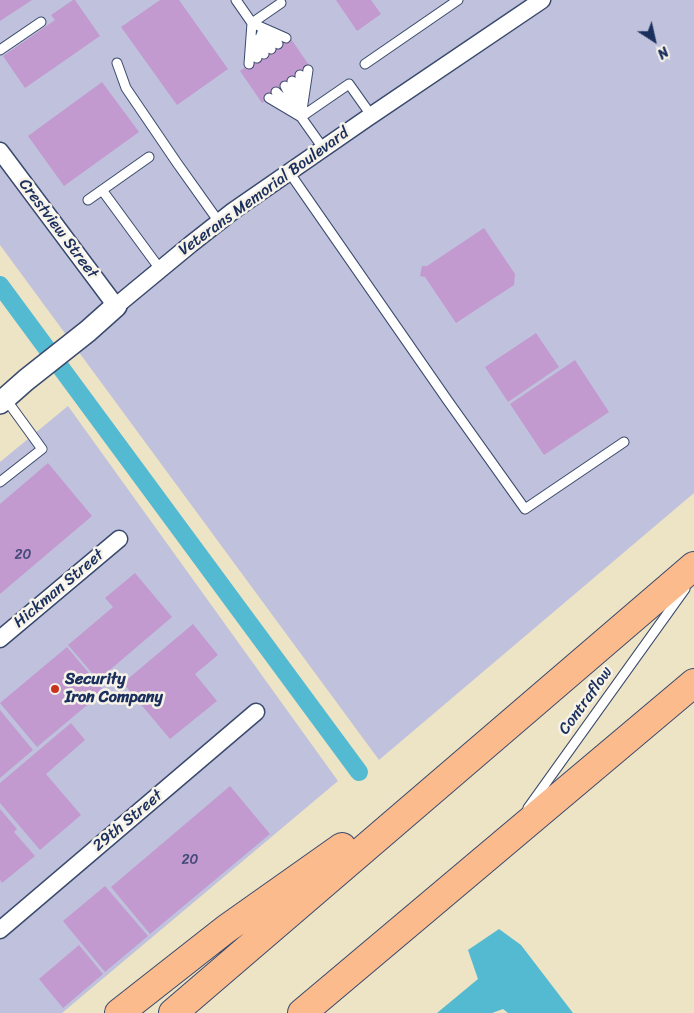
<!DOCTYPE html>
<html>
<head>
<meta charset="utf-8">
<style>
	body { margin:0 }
	#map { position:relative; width:694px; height:1013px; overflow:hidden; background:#ede3c5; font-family:Sriracha,sans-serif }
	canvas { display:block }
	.north { position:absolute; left:629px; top:15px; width:50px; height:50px; -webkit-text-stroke:4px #f7f3e8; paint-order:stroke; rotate:145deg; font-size:14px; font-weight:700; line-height:20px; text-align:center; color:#1b2f5e }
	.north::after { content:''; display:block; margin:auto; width:18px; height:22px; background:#1b2f5e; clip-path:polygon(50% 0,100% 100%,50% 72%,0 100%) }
</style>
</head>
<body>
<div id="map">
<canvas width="694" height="1013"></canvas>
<div class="north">N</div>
</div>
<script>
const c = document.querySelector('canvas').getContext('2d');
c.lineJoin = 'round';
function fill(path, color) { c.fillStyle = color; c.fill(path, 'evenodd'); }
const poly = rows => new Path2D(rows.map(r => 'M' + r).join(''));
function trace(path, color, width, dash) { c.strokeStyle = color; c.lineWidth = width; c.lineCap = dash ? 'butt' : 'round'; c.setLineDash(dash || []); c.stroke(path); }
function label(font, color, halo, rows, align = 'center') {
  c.font = font + ' Sriracha,sans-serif'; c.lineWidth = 5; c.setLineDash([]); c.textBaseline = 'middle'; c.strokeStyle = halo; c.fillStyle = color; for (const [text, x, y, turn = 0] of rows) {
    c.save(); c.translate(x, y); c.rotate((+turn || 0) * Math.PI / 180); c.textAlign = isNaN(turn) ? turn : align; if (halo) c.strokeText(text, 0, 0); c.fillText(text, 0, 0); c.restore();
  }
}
fill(poly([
	[0,0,694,0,694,493,379,760,0,245],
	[68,406,338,781,62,1013,0,1013,0,462]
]), '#c0c2dd');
fill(poly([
	[499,929,521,945,573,1013,508,1013,503,1009,492,1013,437,1013,478,979,468,950]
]), '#53bad1');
trace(poly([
	[0,285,359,772]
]), '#53bad1', 18);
fill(poly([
	[0,0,32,0,0,21],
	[73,0,75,0,100,36,25,88,3,56,55,20,51,15],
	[160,0,179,0,228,69,177,105,121,27],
	[336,0,371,0,381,14,357,31],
	[289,36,311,68,262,103,240,71],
	[102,82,139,132,64,186,28,136],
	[484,228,515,274,514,285,456,323,425,277,420,276,422,266,427,266],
	[536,333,559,367,508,402,485,367],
	[575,360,609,412,544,455,510,404],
	[48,463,92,516,0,594,0,504],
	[135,573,172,617,98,680,68,645,113,607,105,598],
	[193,624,218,655,195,674,217,701,170,739,123,683],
	[67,647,104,691,37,747,0,703],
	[0,710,33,750,0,778],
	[71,723,85,740,46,774,81,815,40,850,0,803,0,783],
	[230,786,270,834,150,934,111,887],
	[0,809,17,829,14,832,35,856,2,883,0,880],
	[105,886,148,936,105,972,63,921],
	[79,945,103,974,63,1008,39,979]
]), '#c29acf');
const service = poly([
	[236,0,252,23,281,3],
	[252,23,286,38],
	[262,31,278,44],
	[261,35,271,49],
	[258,39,264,54],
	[254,40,257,58],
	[0,50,41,22],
	[117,63,126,88,177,163,219,222],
	[249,64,252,23],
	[365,64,458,0],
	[300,75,300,94],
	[292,81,297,100],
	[285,86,301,117,323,148],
	[276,92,292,108],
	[269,98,301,117],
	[301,117,349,84,371,115],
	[301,117,308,70],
	[289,172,448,401,525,509,624,442],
	[102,190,160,269],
	[88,200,149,157],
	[0,482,42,449,5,398],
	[528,808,685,589]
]);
const minor = poly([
	[0,151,116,306,191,244,233,211,366,119,542,0],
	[0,639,119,539],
	[0,930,256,712]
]);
const tertiary = poly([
	[0,403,26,380,88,331,116,306]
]);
const motorway = poly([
	[119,1013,226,929,342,847],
	[173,1013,694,566],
	[302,1013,694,683]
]);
trace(service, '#3a4a6d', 11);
trace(minor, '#3a4a6d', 19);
trace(tertiary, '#3a4a6d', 24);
trace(motorway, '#3a4a6d', 30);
trace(service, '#fff', 9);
trace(minor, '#fff', 16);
trace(tertiary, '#fff', 21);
trace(motorway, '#fbbb8d', 28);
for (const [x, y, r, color] of [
	[55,689,5,"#c8321e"]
]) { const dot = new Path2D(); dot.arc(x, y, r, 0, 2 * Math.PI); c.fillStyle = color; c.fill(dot); trace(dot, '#f7f3e8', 2); }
label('14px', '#454a7a', null, [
	["20",23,555],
	["20",190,860]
]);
label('16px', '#1b2f5e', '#f7f3e8', [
	["Veterans Memorial Boulevard",264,192,-36],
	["Crestview Street",58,229,53],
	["Hickman Street",59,589,-40],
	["Contraflow",586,701,-54],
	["29th Street",128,821,-40]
]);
label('bold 16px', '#1b2f5e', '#f7f3e8', [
	["Security",65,680],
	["Iron Company",65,698]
], 'left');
</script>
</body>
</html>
